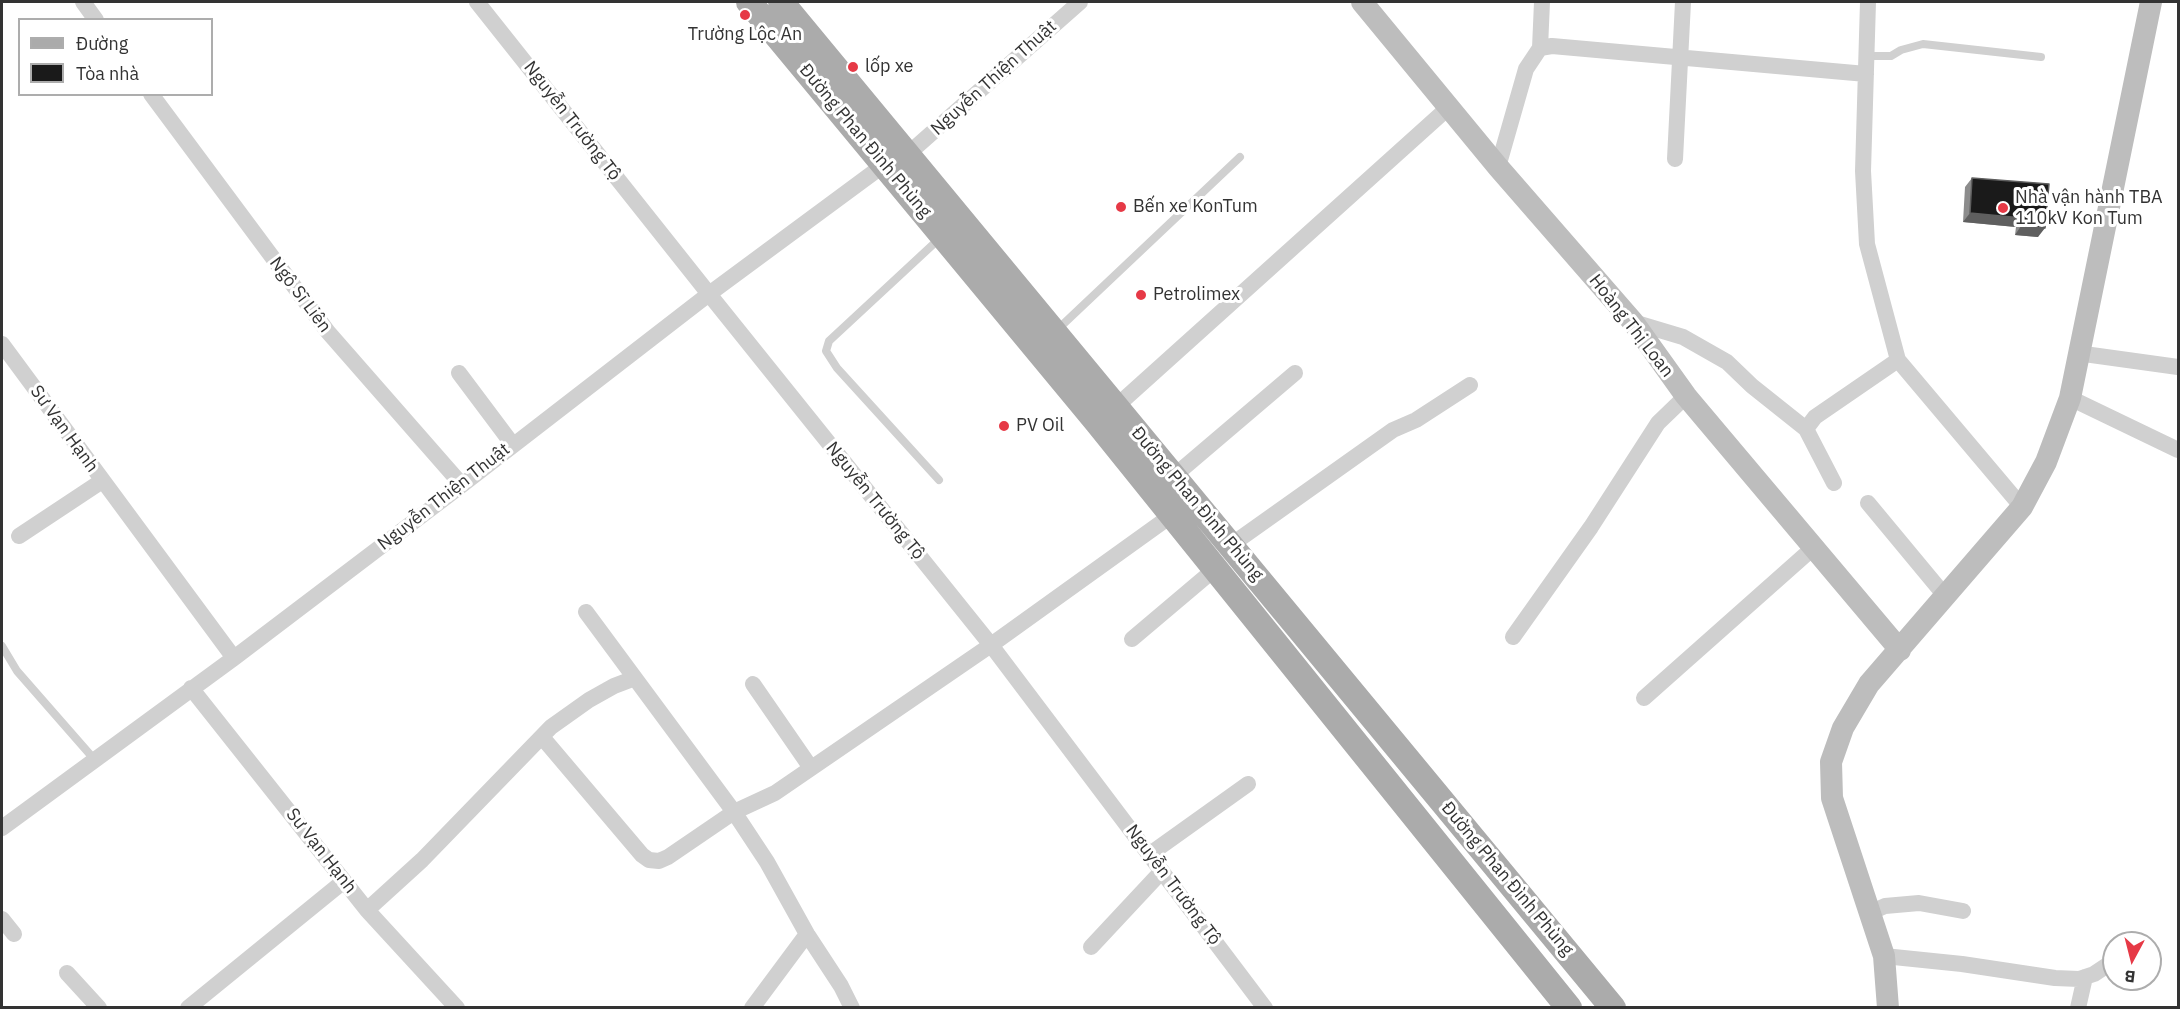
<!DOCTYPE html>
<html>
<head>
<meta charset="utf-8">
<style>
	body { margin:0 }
	#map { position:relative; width:2180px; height:1009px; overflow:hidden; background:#fff; font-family:"IBM Plex Sans",sans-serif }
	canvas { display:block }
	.frame { position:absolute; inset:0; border:3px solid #333; pointer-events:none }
	.legend { position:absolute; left:18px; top:18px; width:195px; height:78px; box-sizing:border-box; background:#fff; border:2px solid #adadad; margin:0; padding:8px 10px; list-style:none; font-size:18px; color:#333 }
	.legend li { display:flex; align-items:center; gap:12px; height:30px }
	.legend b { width:30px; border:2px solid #adadad }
	.north { position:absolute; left:2102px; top:931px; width:60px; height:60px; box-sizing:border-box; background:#fff; border:2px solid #adadad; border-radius:50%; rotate:187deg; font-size:16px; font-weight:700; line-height:24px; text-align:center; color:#333 }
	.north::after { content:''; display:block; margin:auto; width:21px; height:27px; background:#e63946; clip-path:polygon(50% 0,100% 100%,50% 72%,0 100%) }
</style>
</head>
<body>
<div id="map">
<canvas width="2180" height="1009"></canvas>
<div class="frame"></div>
<ul class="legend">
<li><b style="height:8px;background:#ababab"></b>Đường</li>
<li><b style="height:16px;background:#1a1a1a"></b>Tòa nhà</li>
</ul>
<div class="north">B</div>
</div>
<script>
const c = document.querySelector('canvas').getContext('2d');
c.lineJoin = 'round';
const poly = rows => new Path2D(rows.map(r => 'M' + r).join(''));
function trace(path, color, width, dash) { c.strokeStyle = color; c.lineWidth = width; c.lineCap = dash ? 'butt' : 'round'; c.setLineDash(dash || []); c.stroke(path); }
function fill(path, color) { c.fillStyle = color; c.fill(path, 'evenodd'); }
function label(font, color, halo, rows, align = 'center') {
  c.font = font + ' "IBM Plex Sans",sans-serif'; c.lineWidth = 6; c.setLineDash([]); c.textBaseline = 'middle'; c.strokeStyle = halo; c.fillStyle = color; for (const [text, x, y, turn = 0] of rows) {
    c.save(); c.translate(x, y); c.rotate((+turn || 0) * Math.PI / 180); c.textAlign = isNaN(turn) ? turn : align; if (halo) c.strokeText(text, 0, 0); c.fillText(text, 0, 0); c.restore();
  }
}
trace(poly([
	[1866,56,1891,56,1901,50,1923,44,2041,57],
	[1057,330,1240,157],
	[939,480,837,368,826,351,829,341,940,238],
	[2,646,17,671,94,759]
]), '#d0d0d0', 8);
trace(poly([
	[83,2,96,20],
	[477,2,709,294,991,645,1265,1008],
	[1868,2,1863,171,1867,244,1898,360,2022,507],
	[1540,48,1552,46,1866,74],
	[151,94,328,332,462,485],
	[908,154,1080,2],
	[1675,159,1683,2],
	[1498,167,1526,69,1540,48,1542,2],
	[1633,322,1683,337,1727,362,1752,386,1806,429],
	[2,344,234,658],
	[2077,353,2178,367],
	[459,373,513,445],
	[2070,398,2178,450],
	[1110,412,1449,107],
	[1174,476,1295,373],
	[1834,483,1806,429,1815,417,1898,360],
	[1868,503,1946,597],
	[19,536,102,481],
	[1231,545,1393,430,1416,420,1470,385],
	[586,612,734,812,767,862,807,934,841,986,852,1008],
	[1513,637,1591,527,1658,423,1686,396],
	[1132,639,1216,568],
	[753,684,811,768],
	[191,688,367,910,457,1008],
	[1644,698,1813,548],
	[542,737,642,855,649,860,659,861,668,857,734,812,775,793,991,645,1172,515],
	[2,828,234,658,462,485,709,294,885,164],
	[1150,854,1248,784],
	[367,910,422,860,551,727,589,700,614,686,635,678],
	[1869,913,1885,906,1919,903,1963,911],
	[2,919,14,934],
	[1091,947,1162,871],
	[1884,956,1962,964,2055,978,2079,979,2094,974,2112,962],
	[67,973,99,1008],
	[188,1008,344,881],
	[752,1008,807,934],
	[2078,1008,2085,977]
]), '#d0d0d0', 16);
trace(poly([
	[1362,2,1498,167,1633,322,1686,396,1900,650],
	[1888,1008,1884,956,1832,798,1831,762,1843,728,1869,684,2022,507,2046,462,2070,398,2151,2]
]), '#bdbdbd', 22);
trace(poly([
	[749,2,1097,422,1569,1008],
	[781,2,1613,1008]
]), '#ababab', 26);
fill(poly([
	[1972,178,2049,184,2038,237,2015,235,2016,227,1963,222,1965,187]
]), '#8c8c8c');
fill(poly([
	[1970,213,2022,218,2016,227,1963,222],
	[2021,226,2045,228,2038,237,2015,235]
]), '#5f5f5f');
const building = poly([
	[1972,178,2049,184,2045,228,2021,226,2022,218,1970,213,1972,178]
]);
fill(building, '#1a1a1a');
trace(building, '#5f5f5f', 1.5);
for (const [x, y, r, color] of [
	[745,15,6,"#e63946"],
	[853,67,6,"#e63946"],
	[1121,207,6,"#e63946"],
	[2003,208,6,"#e63946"],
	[1141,295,6,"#e63946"],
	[1004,426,6,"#e63946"]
]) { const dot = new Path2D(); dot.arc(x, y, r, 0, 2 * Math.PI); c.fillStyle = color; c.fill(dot); trace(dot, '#fff', 2); }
label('18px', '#333', '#fff', [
	["Trường Lộc An",745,35,"center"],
	["lốp xe",865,67],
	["Nhà vận hành TBA",2015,198],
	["110kV Kon Tum",2015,219],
	["Bến xe KonTum",1133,207],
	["Petrolimex",1153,295],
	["PV Oil",1016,426]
], 'left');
label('18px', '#333', '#fff', [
	["Nguyễn Thiện Thuật",994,78,-42],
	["Nguyễn Trường Tộ",572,121,52],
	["Đường Phan Đình Phùng",865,141,50],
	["Ngô Sĩ Liên",300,295,53],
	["Hoàng Thị Loan",1631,326,52],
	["Sư Vạn Hạnh",64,429,54],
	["Nguyễn Thiện Thuật",444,497,-38],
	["Nguyễn Trường Tộ",875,501,51],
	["Đường Phan Đình Phùng",1197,504,50],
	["Sư Vạn Hạnh",321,851,52],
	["Đường Phan Đình Phùng",1507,879,50],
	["Nguyễn Trường Tộ",1173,885,53]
]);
</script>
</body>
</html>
